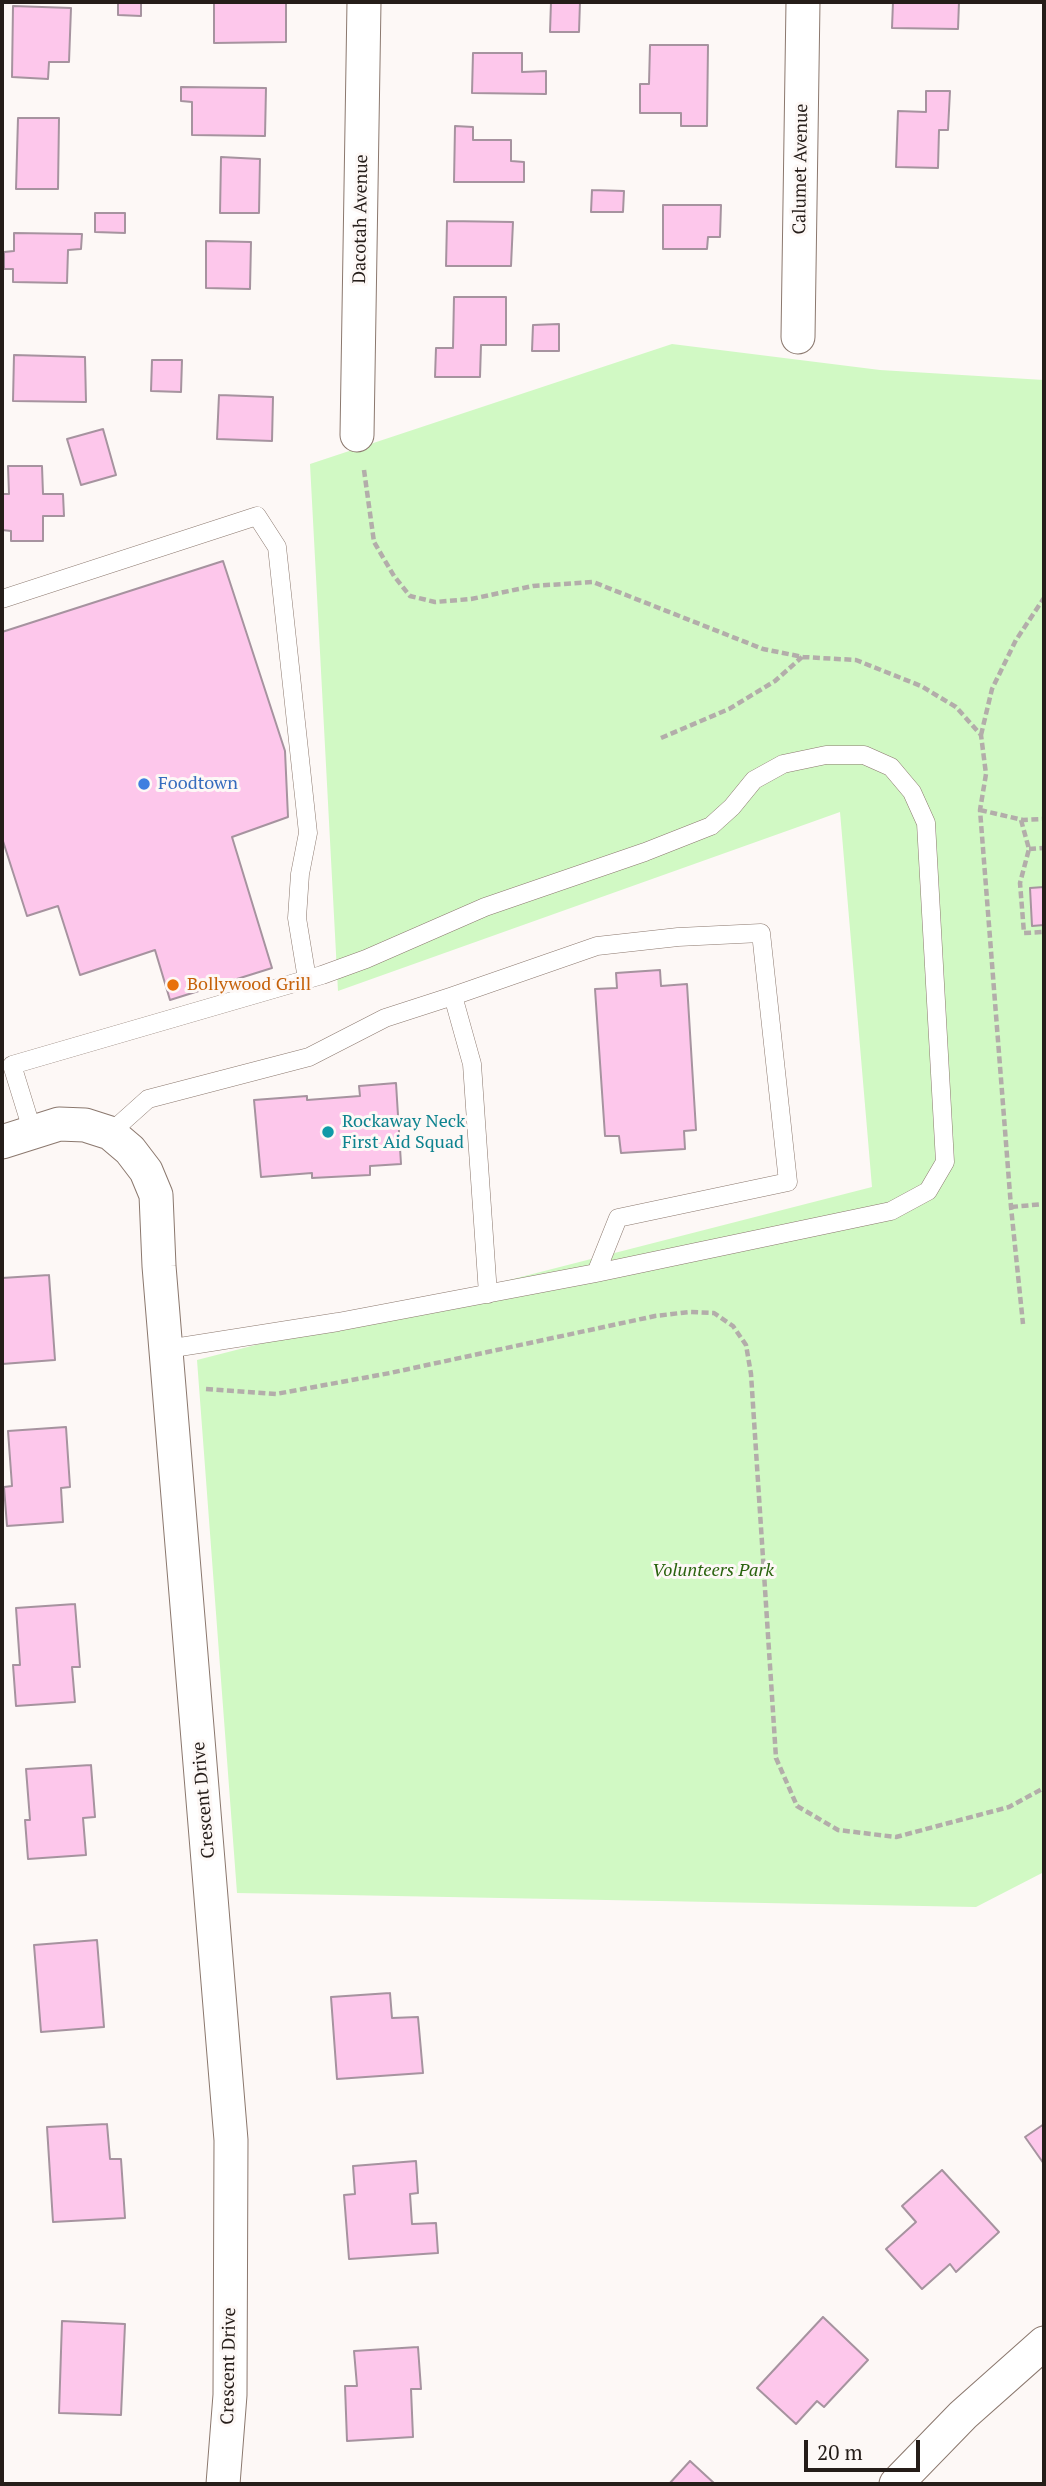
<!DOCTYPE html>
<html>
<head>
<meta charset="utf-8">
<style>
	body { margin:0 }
	#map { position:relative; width:1046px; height:2486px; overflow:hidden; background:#fdf8f6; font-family:"PT Serif",serif }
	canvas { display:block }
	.frame { position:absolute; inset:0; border:4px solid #251d19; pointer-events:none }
	.scale { position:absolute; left:804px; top:2440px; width:116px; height:32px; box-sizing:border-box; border:4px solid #251d19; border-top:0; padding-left:9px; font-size:21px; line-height:24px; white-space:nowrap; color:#251d19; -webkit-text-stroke:5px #fdf8f6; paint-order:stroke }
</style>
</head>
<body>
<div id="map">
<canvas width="1046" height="2486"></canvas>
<div class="frame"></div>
<div class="scale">20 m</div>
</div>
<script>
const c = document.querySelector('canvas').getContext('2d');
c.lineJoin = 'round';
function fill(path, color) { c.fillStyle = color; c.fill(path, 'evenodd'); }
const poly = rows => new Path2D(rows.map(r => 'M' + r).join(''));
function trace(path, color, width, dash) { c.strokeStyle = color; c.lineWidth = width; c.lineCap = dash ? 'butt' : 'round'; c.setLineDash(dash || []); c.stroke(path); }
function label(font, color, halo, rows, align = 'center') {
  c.font = font + ' "PT Serif",serif'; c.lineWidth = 6; c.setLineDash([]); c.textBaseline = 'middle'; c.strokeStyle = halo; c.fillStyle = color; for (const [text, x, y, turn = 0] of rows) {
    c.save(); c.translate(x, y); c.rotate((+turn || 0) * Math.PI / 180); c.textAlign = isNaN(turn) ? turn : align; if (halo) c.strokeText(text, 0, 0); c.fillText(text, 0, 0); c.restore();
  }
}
fill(poly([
	[672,344,880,370,1044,380,1044,1872,976,1907,237,1893,197,1360,872,1187,840,812,338,991,310,464]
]), '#d1f9c4');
const building = poly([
	[118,2,141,2,141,16,118,15,118,2],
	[214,2,286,2,286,42,214,43,214,2],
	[551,2,580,2,579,32,550,32,551,2],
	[893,2,959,2,958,29,892,28,893,2],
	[13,6,71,8,69,62,49,62,48,79,12,77,13,6],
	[650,45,708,45,707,126,681,126,681,113,640,113,640,84,649,84,650,45],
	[473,53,522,53,522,72,546,71,546,94,472,93,473,53],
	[181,87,266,88,265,136,192,135,192,102,181,101,181,87],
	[926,91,950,91,948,130,939,130,938,168,896,167,898,111,926,112,926,91],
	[18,118,59,118,58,189,16,189,18,118],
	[455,126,473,127,473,140,511,140,511,161,524,162,524,182,454,182,455,126],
	[221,157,260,159,259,213,220,213,221,157],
	[592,190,624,191,623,212,591,212,592,190],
	[663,205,721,205,720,237,708,237,707,249,663,249,663,205],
	[95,213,125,213,125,233,95,232,95,213],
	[447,221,513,222,511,266,446,266,447,221],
	[14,233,82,234,81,249,68,250,67,283,13,282,13,269,4,269,4,252,14,251,14,233],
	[206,241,251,242,250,289,206,288,206,241],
	[454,297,506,297,506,345,481,345,480,377,435,377,436,348,453,348,454,297],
	[559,324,559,351,532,351,533,325,559,324],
	[14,355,85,357,86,402,13,401,14,355],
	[152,360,182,360,181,392,151,391,152,360],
	[219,395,273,397,272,441,217,439,219,395],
	[103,429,116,475,81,485,67,439,103,429],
	[8,466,42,466,43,494,63,494,64,516,43,516,43,541,11,541,11,531,2,530,2,494,9,494,8,466],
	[223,561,285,751,288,817,232,837,272,968,170,1000,155,950,80,975,58,906,27,916,2,838,2,632,223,561],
	[1044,887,1044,925,1032,926,1030,888,1044,887],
	[660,970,661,986,687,984,696,1130,684,1131,685,1149,621,1153,619,1136,605,1136,595,989,617,988,616,973,660,970],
	[396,1083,401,1164,370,1166,370,1175,312,1178,312,1173,261,1177,254,1100,307,1096,307,1100,360,1096,359,1086,396,1083],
	[49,1275,55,1360,2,1364,2,1278,49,1275],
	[66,1427,70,1487,61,1488,63,1522,7,1526,4,1487,12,1486,8,1431,66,1427],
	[75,1604,80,1667,72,1667,75,1702,16,1706,13,1665,20,1665,16,1608,75,1604],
	[91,1765,95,1817,83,1818,86,1855,28,1859,25,1820,30,1820,26,1769,91,1765],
	[97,1940,104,2027,41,2032,34,1945,97,1940],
	[390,1993,392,2018,418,2017,423,2073,337,2079,331,1997,390,1993],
	[107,2124,110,2159,121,2159,125,2218,53,2222,47,2127,107,2124],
	[1044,2124,1044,2164,1025,2137,1044,2124],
	[416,2161,418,2193,410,2194,412,2224,436,2223,438,2253,349,2259,344,2195,355,2194,353,2166,416,2161],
	[942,2170,999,2232,956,2272,950,2264,922,2289,886,2249,916,2222,902,2206,942,2170],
	[823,2317,868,2360,824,2407,817,2401,796,2424,757,2388,823,2317],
	[62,2321,125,2324,121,2415,59,2413,62,2321],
	[418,2347,421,2389,411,2389,413,2437,347,2441,345,2386,357,2386,354,2351,418,2347],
	[690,2461,715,2484,669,2484,690,2461]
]);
fill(building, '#fdc7eb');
trace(building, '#a6939f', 2);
const service = poly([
	[2,599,257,516,277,547,308,833,300,874,297,918,307,979],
	[453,996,597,946,678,937,761,933,788,1182,618,1218,596,1273],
	[33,1133,12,1065,322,975,366,959,485,907,645,852,711,826,732,807,754,780,783,764,826,755,864,755,891,767,912,792,926,823,945,1162,928,1191,891,1211,596,1273,338,1322,167,1349],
	[110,1133,148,1099,309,1057,385,1018,453,996,472,1064,488,1294]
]);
const minor = poly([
	[798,337,803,2],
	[357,435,364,2],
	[2,1142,59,1124,85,1125,110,1133,130,1150,146,1171,156,1195,159,1266,231,2140,230,2395,223,2484],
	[896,2484,963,2415,1044,2343]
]);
trace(service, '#8b786e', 19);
trace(minor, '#8b786e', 35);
trace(poly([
	[364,470,374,542,394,576,410,596,435,602,471,599,533,586,593,582,763,649,803,657,856,660,921,686,956,707,981,735,986,774,980,810,1011,1207,1023,1324],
	[981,735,992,689,1016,640,1044,598],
	[661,738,729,709,775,681,802,657],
	[980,810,1023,820,1044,819],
	[1021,820,1029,849,1020,883,1024,933,1044,932],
	[1029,849,1044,848],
	[1011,1207,1044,1204],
	[206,1389,276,1394,390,1373,655,1316,689,1312,714,1313,733,1326,746,1345,751,1374,776,1758,797,1806,838,1830,896,1837,1009,1807,1044,1788]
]), '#b3adaa', 4.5, [7, 3.5]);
trace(service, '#fff', 18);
trace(minor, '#fff', 33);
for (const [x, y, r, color] of [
	[144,784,7,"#3f7fe0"],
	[173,985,7,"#e8710a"],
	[328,1132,7,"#0f9aa8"]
]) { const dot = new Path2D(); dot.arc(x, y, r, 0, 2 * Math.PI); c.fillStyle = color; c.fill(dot); trace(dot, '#fdf8f6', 2.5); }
label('18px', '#251d19', '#fdf8f6', [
	["Calumet Avenue",801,169,-89],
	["Dacotah Avenue",361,219,-89],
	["Crescent Drive",204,1800,-95],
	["Crescent Drive",229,2366,-89]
]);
label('18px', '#366cbe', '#fdf8f6', [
	["Foodtown",158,784]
], 'left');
label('18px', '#c56008', '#fdf8f6', [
	["Bollywood Grill",187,985]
], 'left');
label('18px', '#0d838f', '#fdf8f6', [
	["Rockaway Neck",342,1122],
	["First Aid Squad",342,1143]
], 'left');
label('italic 18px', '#2a630f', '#fdf8f6', [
	["Volunteers Park",713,1571]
]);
</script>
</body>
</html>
